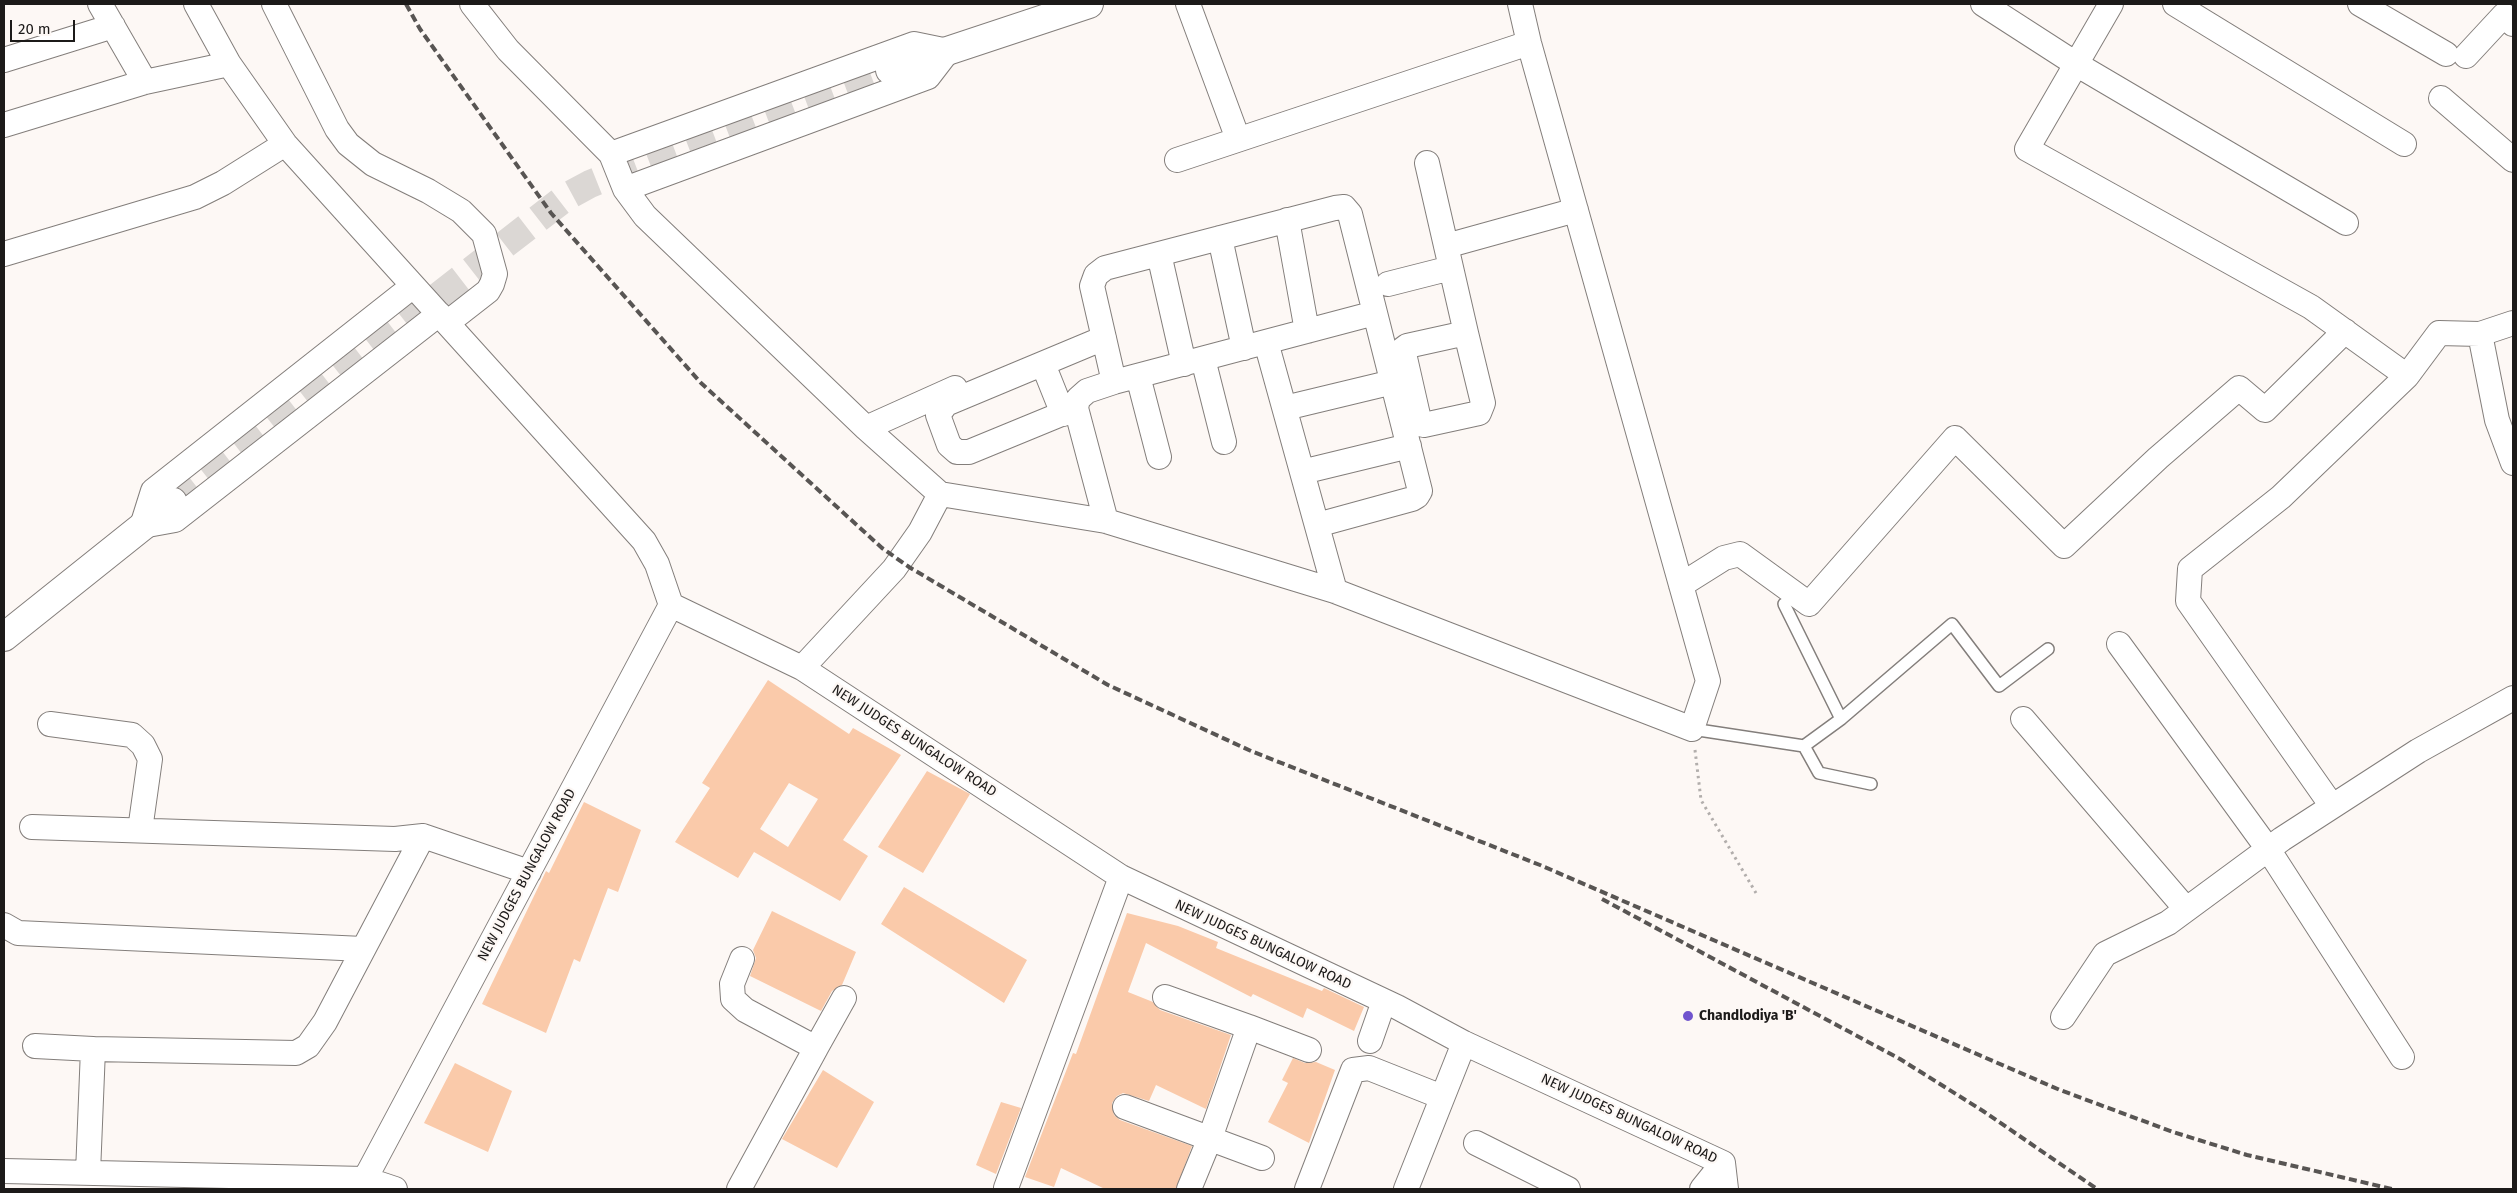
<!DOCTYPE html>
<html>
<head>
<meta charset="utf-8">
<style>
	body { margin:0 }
	#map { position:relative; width:2517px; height:1193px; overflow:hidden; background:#fdf8f5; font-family:"Fira Sans",sans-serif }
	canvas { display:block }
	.frame { position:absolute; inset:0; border:5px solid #1c1a19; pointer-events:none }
	.scale { position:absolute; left:10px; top:20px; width:65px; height:22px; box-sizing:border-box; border:2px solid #1c1a19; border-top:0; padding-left:6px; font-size:15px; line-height:18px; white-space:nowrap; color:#1c1a19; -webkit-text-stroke:4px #fdf8f5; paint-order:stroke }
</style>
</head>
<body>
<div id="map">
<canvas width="2517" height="1193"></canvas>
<div class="frame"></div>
<div class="scale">20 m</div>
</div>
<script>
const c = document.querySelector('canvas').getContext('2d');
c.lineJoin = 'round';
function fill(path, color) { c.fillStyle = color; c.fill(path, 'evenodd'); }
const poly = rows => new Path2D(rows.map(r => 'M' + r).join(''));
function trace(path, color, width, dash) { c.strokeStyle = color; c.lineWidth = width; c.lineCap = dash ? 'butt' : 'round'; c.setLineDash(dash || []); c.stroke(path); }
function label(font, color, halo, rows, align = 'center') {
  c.font = font + ' "Fira Sans",sans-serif'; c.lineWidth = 4.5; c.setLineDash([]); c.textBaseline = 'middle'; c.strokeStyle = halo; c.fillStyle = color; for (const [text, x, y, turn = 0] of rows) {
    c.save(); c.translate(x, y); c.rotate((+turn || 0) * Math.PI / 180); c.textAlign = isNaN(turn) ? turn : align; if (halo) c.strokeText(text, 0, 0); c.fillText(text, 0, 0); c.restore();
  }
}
fill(poly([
	[768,680,849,734,853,728,901,755,843,840,868,856,840,901,754,852,738,878,675,842,710,788,702,783],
	[789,783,818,799,788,847,760,829],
	[927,771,970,794,923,873,878,847],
	[584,802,641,830,618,892,608,888,580,962,574,959,546,1033,482,1004,546,871,549,873],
	[904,887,1027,960,1004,1003,881,924],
	[772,911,856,952,842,985,832,991,821,1011,750,976,756,958,753,950],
	[1127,913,1178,926,1218,942,1216,948,1322,991,1324,988,1364,1007,1354,1031,1307,1008,1303,1018,1253,994,1251,997,1146,943,1128,992,1153,1002,1160,1010,1231,1035,1206,1109,1156,1085,1149,1101,1123,1093,1117,1096,1112,1103,1114,1115,1120,1120,1192,1146,1176,1189,1105,1189,1061,1168,1054,1187,1025,1177,1073,1053,1076,1054],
	[1293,1058,1305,1063,1316,1062,1335,1070,1309,1143,1268,1122,1288,1083,1282,1080],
	[455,1063,512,1091,488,1152,424,1123],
	[823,1070,874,1102,837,1168,782,1139],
	[1001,1102,1021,1108,996,1174,976,1165]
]), '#facaaa');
trace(poly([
	[173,502,566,197,590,184,620,172,890,70]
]), '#dbd7d4', 28, [28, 14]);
const service = poly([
	[1784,604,1841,719],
	[1692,729,1804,746,1841,719,1952,624,1999,686,2048,649],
	[1804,746,1819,773,1871,784]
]);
const minor = poly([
	[100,4,145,82],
	[196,4,229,64],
	[274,4,337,129,348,144,373,164,428,191,461,211,484,234,495,274,492,284,488,291,447,323],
	[472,4,508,50,611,154,625,189,645,216,866,428,940,494,1106,521,1335,591,1692,729,1708,681,1529,43,1520,4],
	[1188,4,1238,139],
	[1983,4,2076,64,2346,223],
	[2111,4,2027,149,2311,307,2407,376,2439,333,2480,334],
	[2175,4,2404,144],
	[2360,4,2446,54],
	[2466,56,2504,15,2513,24],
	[4,60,113,26],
	[2441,98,2513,160],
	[4,125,145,82,229,64,285,144,644,541,657,564,671,605],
	[611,154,914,44,948,51,928,77,625,189],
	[1177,160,1529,43],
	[1427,163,1466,333,1483,403,1479,413,1424,425,1420,424,1403,349,1407,346,1466,333],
	[1287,220,1307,331],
	[1220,238,1244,348],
	[1446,246,1576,210],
	[4,254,195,197,223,183,285,144],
	[1159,254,1184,364],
	[1388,284,1451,268],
	[413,286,153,491,142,526,175,520,439,314],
	[2513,323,2480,334,2497,420,2513,463],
	[1266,342,1335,591],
	[1203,359,1224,442],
	[1043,364,1063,414],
	[1138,376,1159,457],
	[1114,382,1375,313],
	[1076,408,969,452,957,452,949,445,938,415,946,404,1104,338],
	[1285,408,1393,382],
	[866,428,955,388],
	[1302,472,1409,446],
	[1106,521,1076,408,1078,399,1087,391,1114,382,1092,286,1096,275,1105,268,1335,208,1344,207,1350,214,1420,491,1417,496,1412,499,1317,525],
	[1681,585,1724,558,1740,554,1809,604,1955,438,2064,546,2158,458,2239,388,2265,410,2345,331],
	[2119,644,2268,849,2402,1057],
	[802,668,894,569,920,532,940,494],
	[2023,719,2186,909],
	[50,724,132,735,143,745,150,759,140,830],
	[2332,806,2188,601,2190,569,2281,497,2407,376],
	[32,827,395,839,423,836,529,872],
	[4,925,18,933,363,949],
	[1165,997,1249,1027],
	[2063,1017,2105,954,2168,923,2282,839,2418,751,2513,698],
	[1370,1041,1384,1001],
	[35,1046,93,1049],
	[816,1048,844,998],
	[1125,1107,1262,1158],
	[1476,1143,1568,1189],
	[1723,1163,1726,1189],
	[4,1171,365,1179,395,1189],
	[88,1173,93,1049,296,1053,308,1046,325,1022,423,836],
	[1006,1188,1121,877],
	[362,1189,365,1179,671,605,802,668,1121,877,1397,1007,1464,1043,1723,1163],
	[739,1189,816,1048,745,1010,733,999,732,984,742,959],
	[1189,1189,1210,1138,1249,1027,1309,1050],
	[1307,1189,1353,1070,1369,1068,1442,1097],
	[1406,1189,1464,1043],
	[1702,1189,1723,1163]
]);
const tertiary = poly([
	[890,70,1089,4],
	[4,637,173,502]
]);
trace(service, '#837e7b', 14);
trace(minor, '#837e7b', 26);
trace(tertiary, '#837e7b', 30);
trace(poly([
	[1695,750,1701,800,1756,893]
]), '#b2aeac', 3, [2.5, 4]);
trace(service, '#fff', 11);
trace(minor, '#fff', 24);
trace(tertiary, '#fff', 28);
trace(poly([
	[406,4,420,29,551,213,701,383,882,548,909,567,1108,685,1251,751,1540,865,2060,1090,2173,1132,2247,1155,2392,1189],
	[1602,899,1900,1059,1983,1111,2097,1189]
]), '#585553', 4, [8, 4]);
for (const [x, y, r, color] of [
	[1688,1016,6,"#7054ce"]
]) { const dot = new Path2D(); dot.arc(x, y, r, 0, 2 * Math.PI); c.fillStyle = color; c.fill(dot); trace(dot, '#fdf8f5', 2); }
label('14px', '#1c1a19', '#fdf8f5', [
	["NEW JUDGES BUNGALOW ROAD",914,741,33],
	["NEW JUDGES BUNGALOW ROAD",527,875,-62],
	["NEW JUDGES BUNGALOW ROAD",1263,945,25],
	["NEW JUDGES BUNGALOW ROAD",1629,1119,25]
]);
label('bold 14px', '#1c1a19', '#fdf8f5', [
	["Chandlodiya 'B'",1699,1016]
], 'left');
</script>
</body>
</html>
